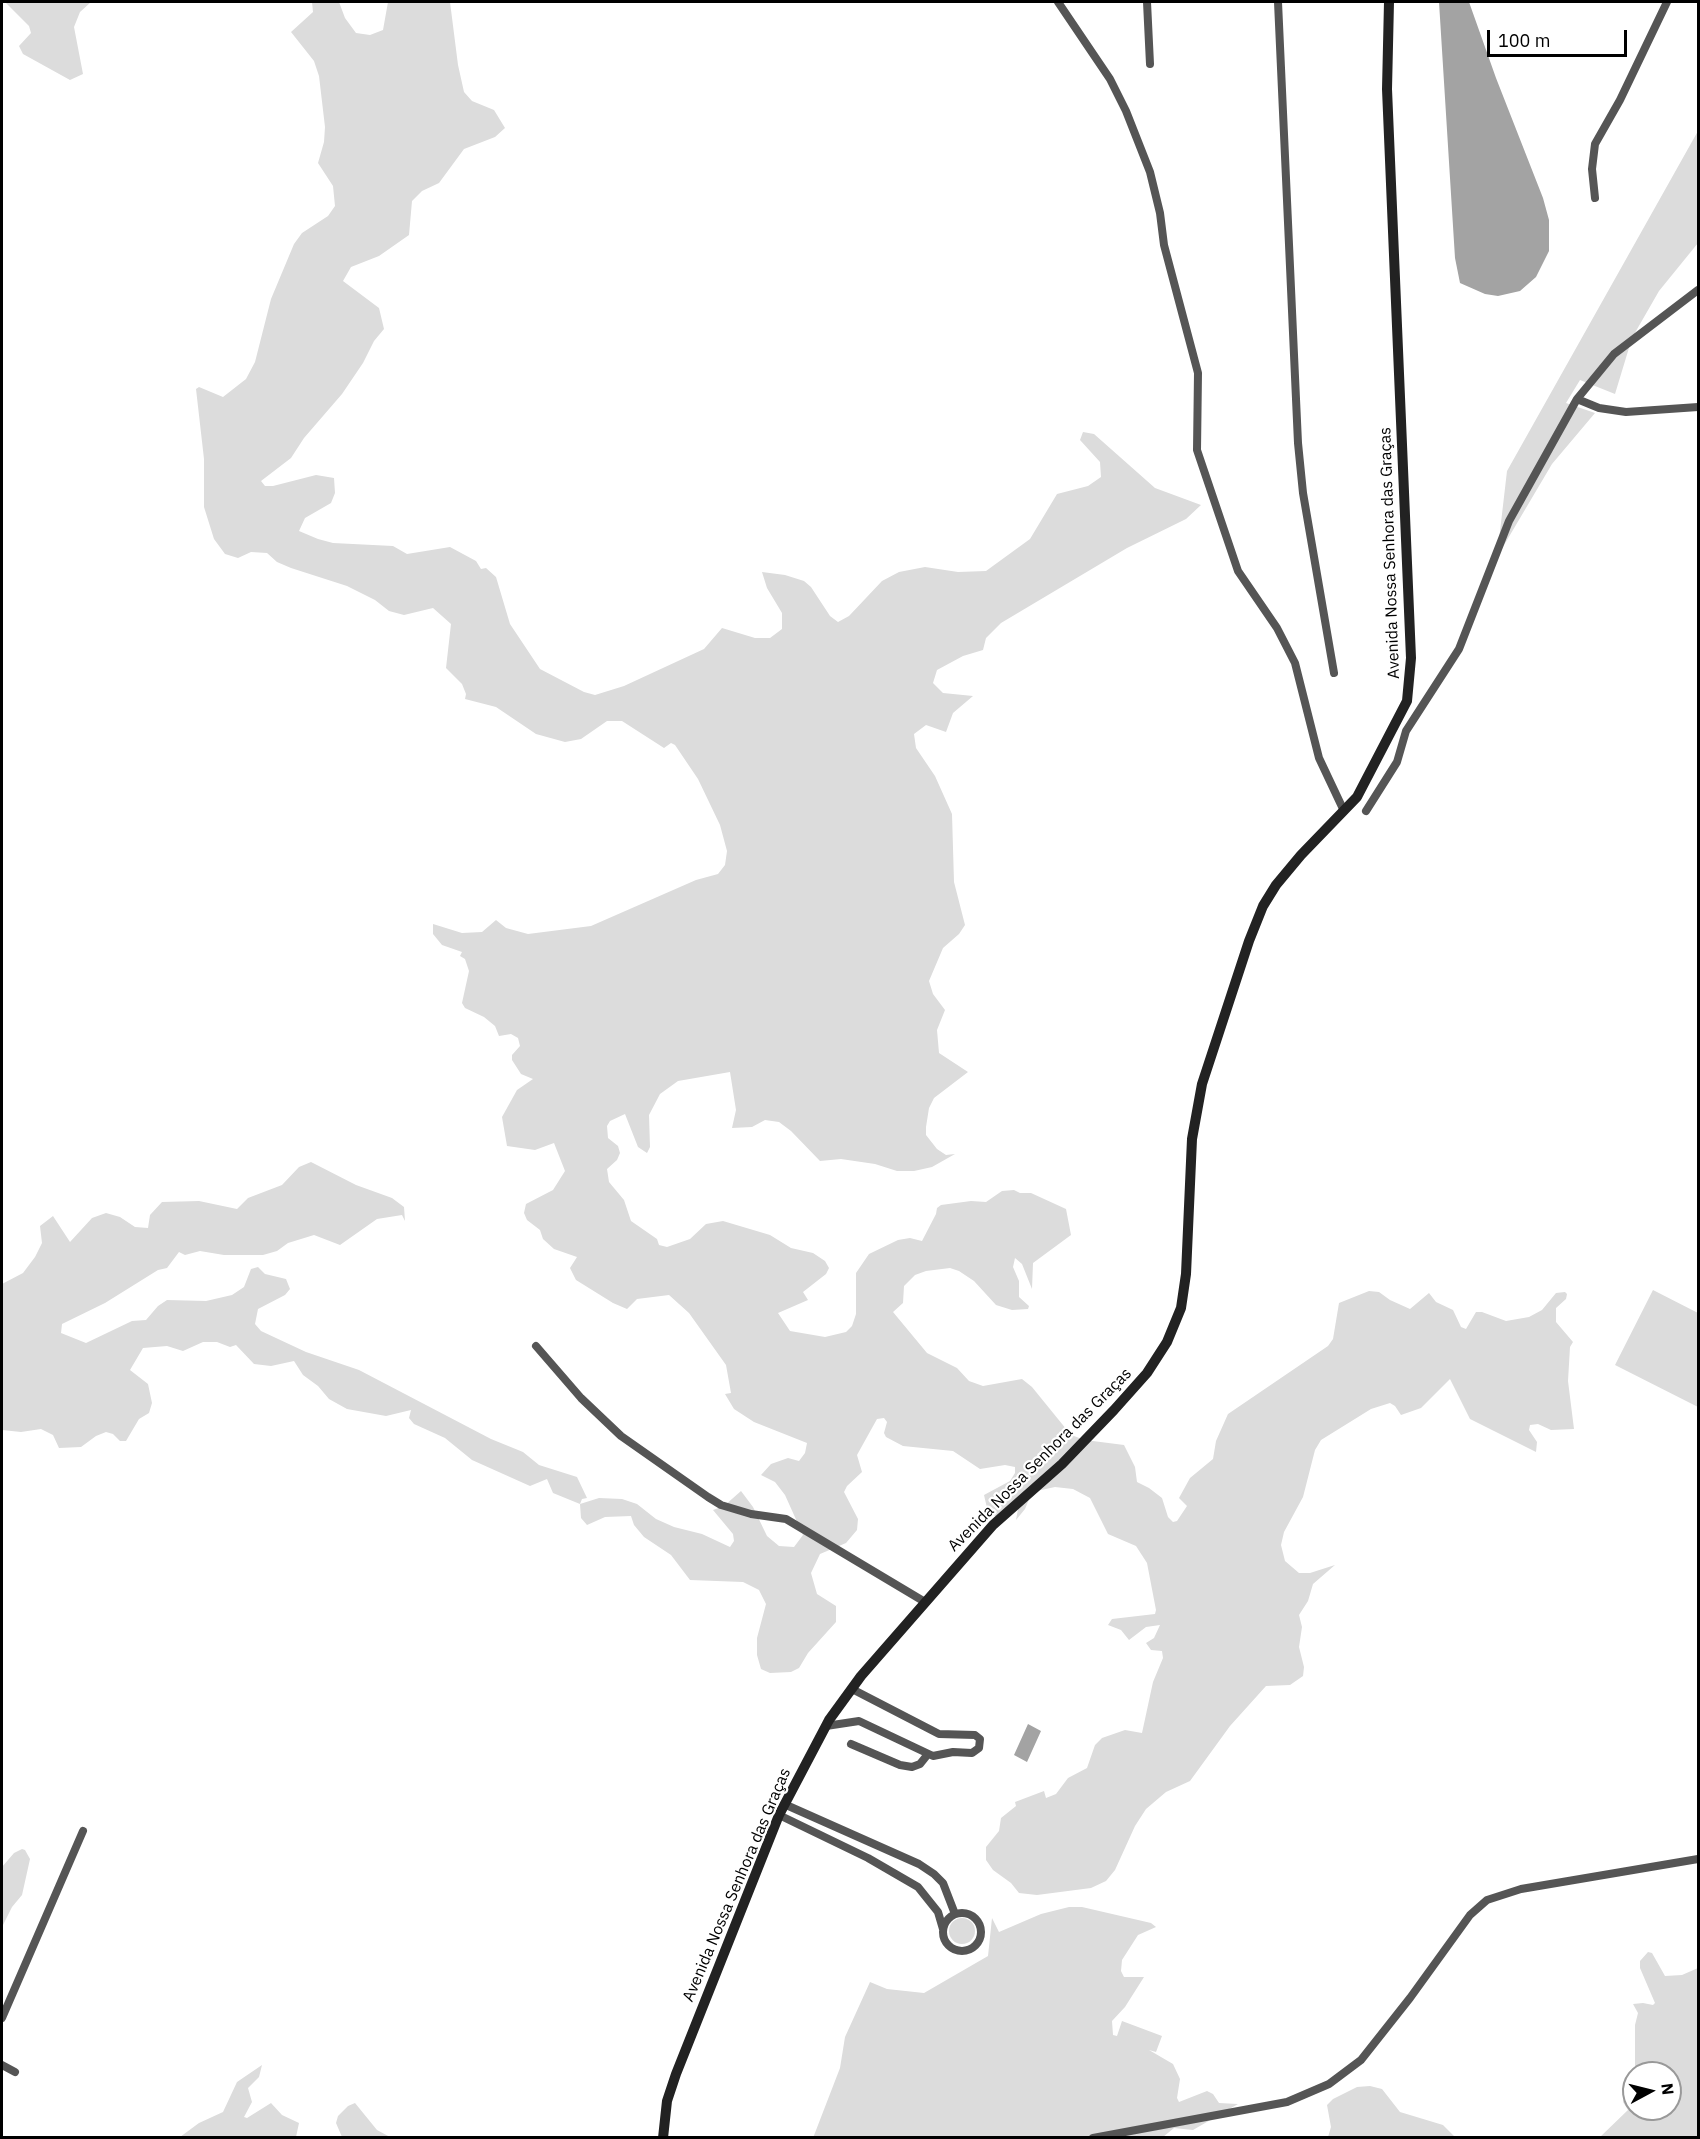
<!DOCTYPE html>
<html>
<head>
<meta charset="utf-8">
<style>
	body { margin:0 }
	#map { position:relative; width:1700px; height:2139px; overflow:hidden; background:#fff; font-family:"IBM Plex Sans",sans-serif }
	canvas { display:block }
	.frame { position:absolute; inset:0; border:3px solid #000; pointer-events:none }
	.north { position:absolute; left:1622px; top:2061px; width:60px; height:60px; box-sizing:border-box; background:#fff; border:2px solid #999; border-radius:50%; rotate:83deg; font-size:16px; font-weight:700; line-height:24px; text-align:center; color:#000 }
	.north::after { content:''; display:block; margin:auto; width:21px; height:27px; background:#000; clip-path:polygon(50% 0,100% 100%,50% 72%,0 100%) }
	.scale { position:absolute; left:1487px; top:30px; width:140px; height:27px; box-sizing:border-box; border:3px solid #000; border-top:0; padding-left:8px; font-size:18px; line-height:21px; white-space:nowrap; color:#000; -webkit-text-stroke:4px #fff; paint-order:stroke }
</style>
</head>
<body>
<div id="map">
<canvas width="1700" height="2139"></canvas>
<div class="frame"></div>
<div class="north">N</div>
<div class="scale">100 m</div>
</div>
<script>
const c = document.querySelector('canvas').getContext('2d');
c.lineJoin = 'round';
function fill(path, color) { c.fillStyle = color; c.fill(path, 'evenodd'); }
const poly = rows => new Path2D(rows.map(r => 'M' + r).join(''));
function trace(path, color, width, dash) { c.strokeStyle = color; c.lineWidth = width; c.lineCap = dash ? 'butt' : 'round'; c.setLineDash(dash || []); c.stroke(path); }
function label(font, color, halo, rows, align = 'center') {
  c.font = font + ' "IBM Plex Sans",sans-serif'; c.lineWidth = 4.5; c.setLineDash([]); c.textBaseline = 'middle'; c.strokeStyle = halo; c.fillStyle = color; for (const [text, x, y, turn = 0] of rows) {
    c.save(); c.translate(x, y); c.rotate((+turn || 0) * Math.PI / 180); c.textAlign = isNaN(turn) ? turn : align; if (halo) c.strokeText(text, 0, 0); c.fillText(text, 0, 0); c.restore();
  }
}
fill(poly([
	[5,2,91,2,80,12,74,27,83,74,70,80,23,54,19,46,31,33,29,26],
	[312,2,339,2,345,18,356,33,370,35,383,30,388,2,450,2,458,65,464,92,472,101,494,110,505,128,495,137,464,149,439,183,422,191,412,201,409,235,379,256,351,267,343,281,379,308,384,329,374,341,363,363,342,394,304,438,291,458,261,481,265,486,273,486,316,475,334,478,335,493,331,503,305,518,299,531,318,539,333,543,393,546,407,554,450,547,476,561,481,569,486,568,496,577,510,624,540,669,584,692,595,695,624,686,704,649,722,628,755,638,770,638,782,629,782,613,767,588,762,572,785,575,804,581,811,587,830,616,838,622,849,616,882,581,899,572,925,567,958,572,986,571,1030,539,1057,494,1088,486,1101,477,1100,462,1080,440,1083,432,1094,434,1155,488,1201,505,1186,519,1127,548,1001,623,986,638,983,650,963,656,937,670,933,683,943,693,973,696,953,713,946,732,926,725,914,734,916,748,935,776,952,814,954,882,965,925,959,934,943,948,929,981,933,994,945,1010,937,1030,939,1053,968,1072,934,1098,929,1108,926,1127,926,1135,937,1149,946,1155,955,1154,932,1167,914,1171,897,1171,875,1164,841,1159,820,1161,791,1131,779,1122,765,1120,752,1127,732,1128,736,1110,730,1072,678,1081,660,1094,649,1115,650,1147,647,1153,638,1147,625,1114,610,1121,607,1126,608,1138,618,1146,620,1153,617,1160,607,1169,609,1182,624,1200,631,1221,657,1239,659,1245,667,1247,690,1239,706,1224,723,1221,770,1235,791,1248,813,1253,825,1261,829,1268,826,1274,803,1292,808,1300,778,1313,790,1331,825,1337,846,1332,852,1326,856,1314,856,1273,869,1254,898,1240,910,1238,922,1241,936,1214,937,1208,941,1205,971,1201,986,1202,1002,1191,1014,1190,1020,1193,1031,1193,1066,1209,1071,1235,1033,1263,1032,1289,1022,1264,1015,1258,1013,1267,1019,1281,1019,1297,1029,1306,1028,1309,1012,1310,996,1305,974,1281,959,1271,950,1268,926,1271,915,1275,904,1286,903,1303,893,1312,927,1353,957,1368,969,1381,983,1386,1022,1379,1032,1387,1071,1435,1085,1440,1124,1445,1135,1467,1137,1482,1149,1488,1162,1498,1168,1517,1173,1522,1177,1521,1187,1506,1179,1498,1190,1478,1213,1459,1216,1441,1228,1414,1328,1346,1333,1339,1339,1303,1369,1291,1379,1292,1390,1300,1410,1309,1429,1293,1436,1302,1453,1310,1461,1327,1466,1329,1476,1312,1482,1312,1506,1321,1529,1317,1542,1310,1556,1293,1565,1292,1567,1294,1566,1299,1556,1308,1556,1322,1573,1342,1570,1347,1568,1381,1574,1429,1551,1430,1538,1424,1530,1425,1529,1430,1537,1442,1536,1452,1470,1419,1450,1379,1421,1408,1401,1415,1395,1406,1390,1403,1371,1409,1321,1440,1315,1450,1303,1497,1284,1532,1281,1545,1285,1561,1299,1573,1310,1573,1335,1565,1313,1584,1308,1601,1299,1615,1302,1627,1299,1647,1304,1667,1303,1676,1290,1685,1266,1686,1230,1726,1190,1781,1166,1792,1146,1809,1135,1826,1115,1870,1106,1881,1091,1888,1037,1895,1019,1893,1011,1883,993,1870,986,1860,986,1847,999,1831,1001,1818,1016,1806,1015,1802,1044,1791,1046,1798,1056,1794,1068,1778,1087,1768,1095,1745,1102,1738,1125,1730,1142,1733,1153,1682,1163,1658,1162,1651,1151,1650,1146,1643,1154,1638,1160,1625,1146,1627,1129,1640,1121,1630,1108,1625,1112,1619,1155,1614,1156,1610,1147,1563,1136,1546,1108,1534,1090,1498,1073,1489,1055,1487,1032,1492,1025,1509,1016,1520,1018,1509,996,1517,987,1508,984,1495,1010,1481,1015,1473,1015,1467,1005,1465,980,1469,953,1451,903,1446,886,1437,884,1433,887,1422,884,1418,877,1419,857,1455,862,1472,847,1486,844,1492,858,1519,857,1530,846,1543,820,1554,811,1573,817,1594,836,1606,836,1622,808,1653,799,1668,791,1672,770,1673,761,1669,757,1655,757,1638,766,1604,759,1590,743,1582,690,1580,671,1555,644,1537,634,1525,631,1516,605,1517,587,1525,581,1518,580,1504,553,1493,547,1479,530,1486,472,1460,445,1438,414,1424,409,1418,411,1410,386,1416,347,1409,329,1399,318,1386,303,1375,294,1361,271,1366,254,1364,236,1345,230,1347,217,1342,203,1342,183,1351,167,1346,143,1348,130,1370,148,1384,152,1403,149,1413,139,1419,126,1441,120,1441,113,1434,106,1432,96,1436,81,1447,59,1448,53,1435,41,1429,21,1432,2,1430,2,1284,23,1273,35,1257,42,1243,40,1226,53,1216,70,1242,92,1218,106,1213,120,1217,135,1227,148,1228,150,1215,162,1202,199,1201,237,1209,248,1198,282,1185,299,1167,311,1162,356,1185,392,1198,404,1207,405,1221,402,1215,377,1219,340,1245,314,1235,288,1243,277,1251,263,1255,224,1255,200,1251,185,1255,179,1252,167,1268,158,1270,105,1303,62,1324,61,1333,86,1343,132,1321,146,1320,158,1306,167,1300,206,1301,232,1295,244,1287,251,1269,258,1267,265,1274,286,1279,290,1289,285,1295,258,1309,255,1324,261,1331,306,1352,359,1370,491,1439,523,1452,539,1465,577,1477,587,1498,582,1499,580,1504,599,1498,622,1499,637,1504,656,1519,674,1527,702,1534,730,1547,734,1541,733,1534,713,1510,724,1506,741,1491,753,1507,767,1536,779,1546,794,1547,803,1535,785,1495,775,1482,761,1475,771,1464,788,1458,799,1461,805,1453,807,1443,754,1422,734,1409,725,1394,731,1393,726,1365,689,1313,669,1295,637,1299,627,1309,613,1303,576,1280,570,1268,577,1257,554,1249,543,1239,540,1230,527,1220,524,1213,526,1204,553,1190,565,1171,554,1143,535,1150,507,1146,502,1117,517,1090,533,1079,521,1074,512,1060,512,1055,520,1046,518,1038,511,1034,499,1036,495,1026,484,1017,465,1008,462,1003,469,971,465,959,460,956,462,952,442,945,433,934,433,924,462,933,482,932,496,920,506,928,528,934,591,926,696,880,718,874,725,865,727,851,720,825,698,779,675,745,671,743,664,748,622,721,607,721,581,739,565,742,536,734,496,707,465,699,466,694,462,684,446,668,451,624,433,608,404,615,389,611,375,600,347,586,291,568,277,562,267,553,251,552,238,558,225,554,214,539,204,507,204,459,196,389,199,387,223,397,246,379,255,362,271,299,294,244,302,233,328,216,335,206,333,186,318,163,324,142,325,127,319,76,314,61,291,32,313,12],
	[1698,131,1698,243,1659,291,1632,338,1615,394,1580,380,1566,403,1595,413,1552,464,1497,557,1507,471],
	[1653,1290,1698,1313,1698,1407,1615,1365],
	[22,1849,25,1850,30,1859,22,1895,12,1907,2,1927,2,1867,14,1853],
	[1069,1907,1082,1907,1151,1923,1156,1927,1138,1935,1122,1960,1121,1971,1124,1977,1144,1977,1125,2007,1112,2021,1113,2035,1117,2036,1122,2021,1162,2036,1156,2052,1149,2050,1173,2064,1180,2079,1177,2098,1179,2102,1207,2091,1213,2094,1219,2103,1238,2104,1193,2130,1174,2128,1163,2137,813,2138,840,2068,845,2037,870,1982,887,1989,924,1993,988,1956,992,1918,999,1932,1041,1914],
	'949 1931a13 13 0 1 1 26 0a13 13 0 1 1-26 0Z',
	[1648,1952,1652,1953,1665,1976,1682,1975,1698,1968,1698,2137,1600,2137,1628,2110,1623,2102,1634,2077,1634,2109,1670,2109,1670,2073,1635,2073,1635,2025,1638,2013,1633,2004,1643,2003,1653,2005,1655,2003,1640,1968,1640,1961],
	[262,2065,259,2077,248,2088,252,2102,244,2117,247,2118,271,2103,282,2115,299,2123,296,2137,180,2137,199,2123,223,2112,237,2082],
	[1370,2086,1382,2089,1400,2112,1443,2125,1455,2137,1328,2137,1331,2127,1327,2105,1333,2099,1357,2087],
	[355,2103,377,2130,390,2137,342,2137,336,2123,338,2116,348,2106]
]), '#dcdcdc');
fill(poly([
	[1439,2,1469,2,1496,78,1543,198,1549,220,1549,251,1536,277,1520,291,1498,296,1485,294,1460,283,1455,258],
	[1028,1724,1041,1731,1027,1762,1014,1755]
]), '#a3a3a3');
trace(poly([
	[1058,2,1110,79,1126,111,1150,172,1160,213,1164,245,1198,373,1197,450,1238,571,1277,628,1295,663,1319,758,1344,811],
	[1147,2,1150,64],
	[1278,2,1298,443,1303,493,1334,673],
	[1595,198,1592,169,1595,144,1620,100,1667,2],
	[1577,399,1599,408,1626,412,1698,407],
	[1366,811,1397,762,1406,731,1459,649,1509,521,1577,399,1614,354,1698,290],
	[536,1346,581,1398,621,1436,708,1497,721,1505,751,1514,786,1519,925,1602],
	[826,1726,859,1721,933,1756,953,1752,972,1753,979,1748,980,1739,975,1735,939,1734,852,1689],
	[851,1744,900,1765,912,1767,920,1764,928,1754],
	[784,1804,919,1864,934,1874,943,1883,955,1914],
	[779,1815,868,1858,918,1887,938,1912,943,1929],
	'943 1932a19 19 0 1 1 38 0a19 19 0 1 1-38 0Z',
	[2,2018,83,1831],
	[2,2065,15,2072],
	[1093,2138,1287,2102,1329,2084,1361,2060,1410,1998,1470,1915,1487,1900,1521,1889,1698,1859]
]), '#555', 8);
trace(poly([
	[663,2138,667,2101,676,2074,779,1815,829,1720,861,1676,993,1525,1062,1464,1114,1410,1147,1373,1167,1342,1181,1308,1186,1274,1192,1139,1202,1084,1249,941,1263,906,1276,885,1301,855,1357,797,1407,701,1411,658,1387,89,1389,2]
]), '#222', 10);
label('16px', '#000', '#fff', [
	["Avenida Nossa Senhora das Graças",1390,553,-92],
	["Avenida Nossa Senhora das Graças",1040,1460,-45],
	["Avenida Nossa Senhora das Graças",737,1885,-67]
]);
</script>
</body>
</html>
